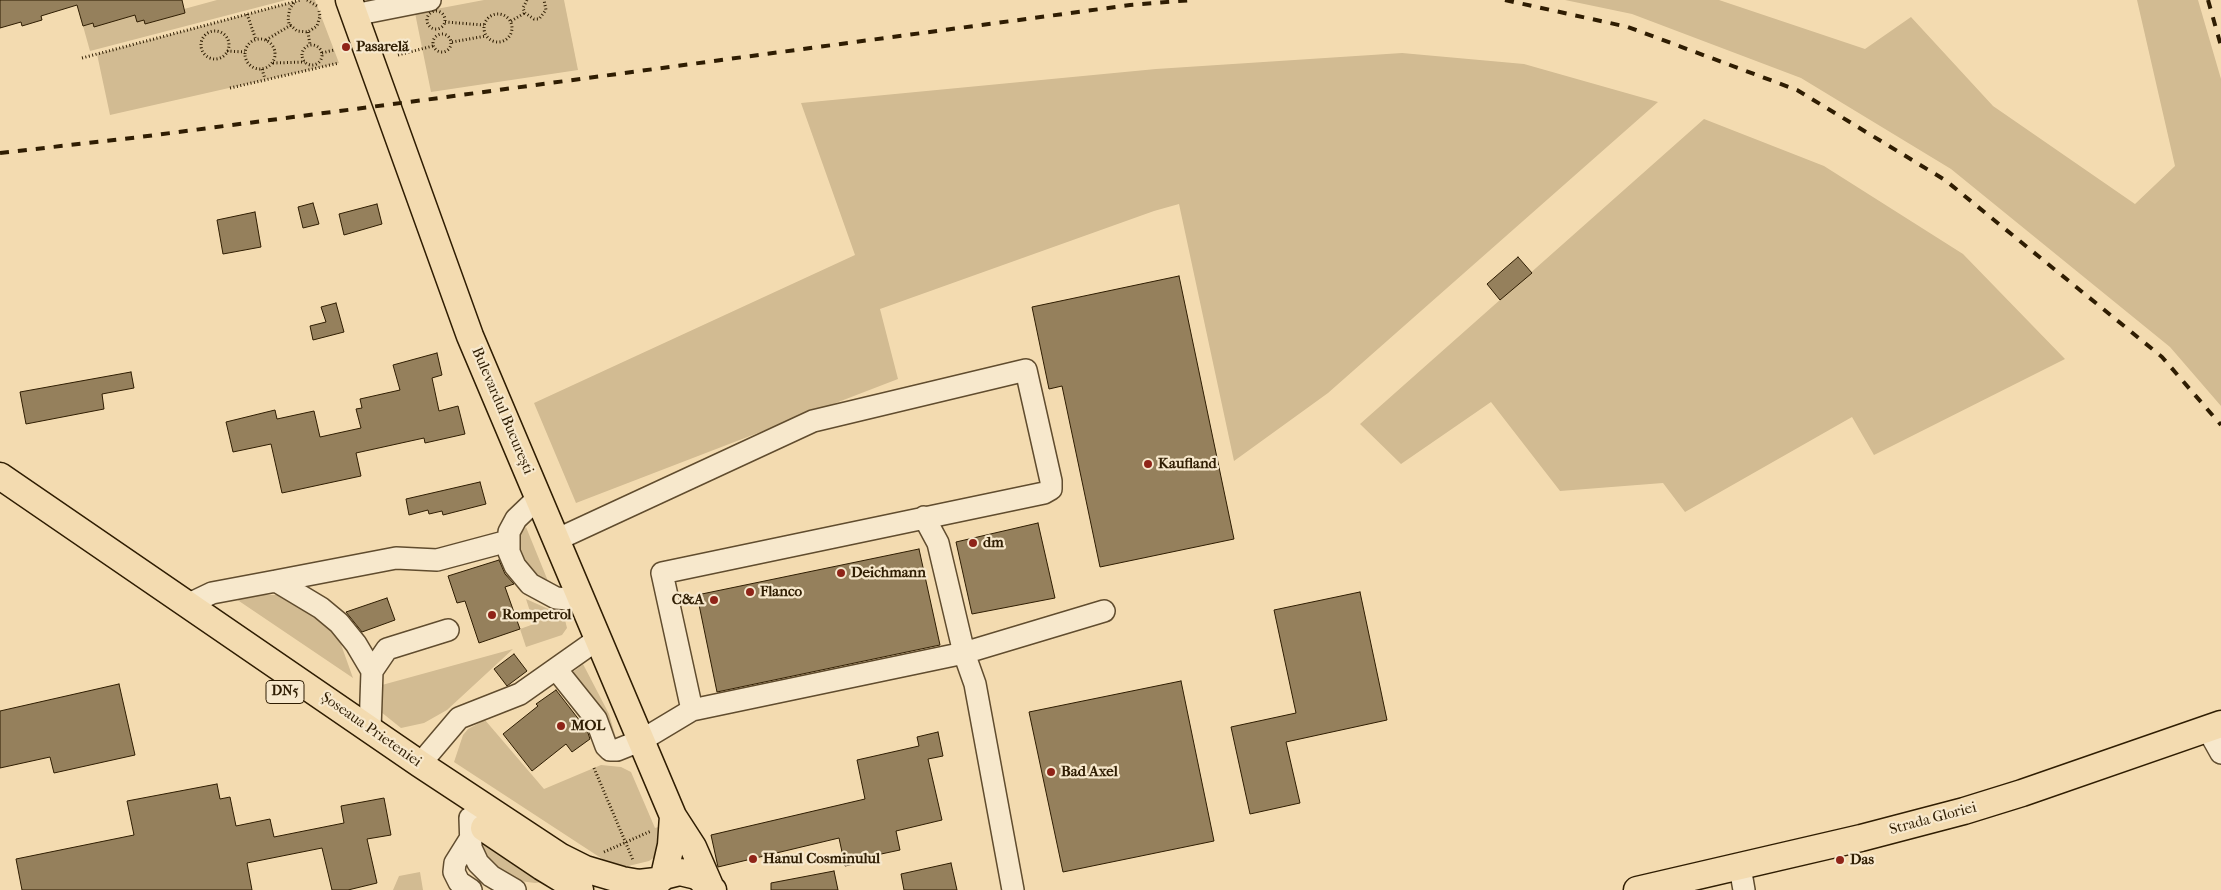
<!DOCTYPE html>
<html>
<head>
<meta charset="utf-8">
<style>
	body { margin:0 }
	canvas { display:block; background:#f3dbb0 }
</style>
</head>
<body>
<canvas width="2221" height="890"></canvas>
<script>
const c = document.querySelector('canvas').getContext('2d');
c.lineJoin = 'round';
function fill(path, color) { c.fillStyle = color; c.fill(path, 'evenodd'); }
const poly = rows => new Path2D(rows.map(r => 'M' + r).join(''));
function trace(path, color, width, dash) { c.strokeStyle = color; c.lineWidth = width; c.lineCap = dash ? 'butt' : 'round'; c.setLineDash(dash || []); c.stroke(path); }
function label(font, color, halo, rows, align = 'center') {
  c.font = font + ' "IM FELL French Canon",serif'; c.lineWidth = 4.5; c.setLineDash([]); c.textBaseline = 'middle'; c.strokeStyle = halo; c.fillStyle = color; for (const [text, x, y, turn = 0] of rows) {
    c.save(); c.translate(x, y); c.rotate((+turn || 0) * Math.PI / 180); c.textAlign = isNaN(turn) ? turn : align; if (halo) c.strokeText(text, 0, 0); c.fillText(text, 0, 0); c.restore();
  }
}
fill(poly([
	[217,0,286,0,90,51,83,26,93,23,94,26,128,17,134,12,137,22,144,20,146,24,185,13,184,9],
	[301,0,315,0,339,63,110,115,97,54],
	[484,0,564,0,578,70,431,92,415,13],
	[1565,0,1719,0,1865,49,1911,17,1993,106,2135,204,2175,166,2137,0,2198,0,2221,79,2221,406,2170,347,1951,169,1801,78,1632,14],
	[1402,53,1524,64,1658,102,1328,393,1234,461,1179,204,1154,211,880,309,898,379,576,503,534,403,855,255,801,103,1156,69],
	[1704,119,1824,166,1963,254,2065,359,1874,455,1852,417,1685,512,1663,483,1560,491,1491,402,1401,464,1360,424],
	[526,527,550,586,522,564,517,538],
	[256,595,280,595,320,619,338,636,353,678,236,599],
	[526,599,564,616,567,628,562,635,526,647,520,629,534,624],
	[513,649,447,710,424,723,401,728,381,712,382,685],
	[583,664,609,714,616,738,614,740,572,673],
	[485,720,544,789,601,765,621,767,631,772,655,828,658,827,661,839,655,857,649,861,620,868,607,862,454,762,463,735,468,729],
	[479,831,543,882,535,883,520,881,491,864,481,850],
	[420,872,423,890,393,890,399,876]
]), '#d2bb92');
const building = poly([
	[0,0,182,0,185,13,145,24,144,20,137,22,135,15,94,27,93,23,83,26,77,5,41,16,42,20,22,26,21,22,0,28,0,0],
	[313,203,319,224,303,228,298,207,313,203],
	[377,204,382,224,344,235,339,214,377,204],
	[255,212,261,247,223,254,217,220,255,212],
	[1518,257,1532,273,1500,300,1487,284,1518,257],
	[1179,276,1234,539,1100,567,1062,386,1049,389,1032,307,1179,276],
	[336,303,344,332,313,340,310,326,326,322,321,307,336,303],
	[437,353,442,375,432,378,439,411,458,406,465,434,425,443,424,438,356,453,361,476,282,493,271,444,233,452,226,422,275,410,277,419,314,411,320,437,361,428,356,409,362,408,360,399,400,390,393,365,437,353],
	[131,372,134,388,102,394,104,409,26,424,20,392,131,372],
	[480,482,486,504,443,515,442,511,429,514,428,510,409,515,406,499,480,482],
	[1038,523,1055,598,972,614,956,542,1038,523],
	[919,549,940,645,717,692,697,595,919,549],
	[499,560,505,574,514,584,505,587,520,629,479,643,465,601,457,603,448,576,499,560],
	[1360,592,1387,720,1286,742,1300,803,1250,814,1231,727,1296,713,1274,610,1360,592],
	[387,598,395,620,362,632,346,612,387,598],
	[514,654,527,671,507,686,494,669,514,654],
	[1181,681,1214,841,1063,872,1029,712,1181,681],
	[119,684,135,755,54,773,50,757,0,768,0,711,119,684],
	[556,690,587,730,590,739,572,752,566,744,532,771,503,734,538,706,536,704,556,690],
	[938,732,943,756,928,759,942,820,896,831,900,850,867,857,868,861,845,866,839,838,718,867,711,835,865,799,857,760,919,746,917,737,938,732],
	[217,784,220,799,230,797,236,826,270,819,274,837,344,823,341,806,384,798,391,835,367,839,377,883,348,890,332,890,322,848,247,863,252,890,22,890,16,859,134,835,127,801,217,784],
	[951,863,957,890,904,890,901,874,951,863],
	[834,871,838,890,771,890,771,883,834,871]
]);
fill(building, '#95805c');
trace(building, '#2f1d02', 1);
const minor = poly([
	[354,15,430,0],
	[539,497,516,519,509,532,509,552,515,566,530,584,556,598,581,600],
	[556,540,813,421,1026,370,1051,481,1051,489,1044,493,662,573,692,710],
	[276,581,396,558,437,560,508,541],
	[189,604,212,593,276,581,321,608,339,623,356,644,372,671,370,730],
	[556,669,596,719,606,746,610,750,617,750,642,740,692,710,964,653,938,543,924,517],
	[372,671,387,649,448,630],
	[2207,728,2221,753],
	[420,764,459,718,520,694,598,639],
	[470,818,471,848,478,863,491,876,515,890],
	[470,839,455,863,454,872,459,882,471,890],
	[1740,867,1744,890],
	[1013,890,975,684,964,653,1104,611]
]);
const major = poly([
	[349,0,470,336,673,816,693,847,710,886],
	[0,476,420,764,561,857,585,869,622,880,639,883,656,881],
	[484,828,542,867,580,890],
	[664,876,671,845,673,816],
	[648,890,664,876,680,872,697,876,713,890],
	[1637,890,1861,838,1964,811,2022,793,2221,724]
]);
trace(minor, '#604c2e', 24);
trace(major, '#2f1d02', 29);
trace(poly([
	[307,0,317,6],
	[527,0,523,8,525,13,534,19,539,19,546,10,544,0],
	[294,3,290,8,288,18,289,24,297,31,308,32,317,26,320,16,319,11],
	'427 20a9 9 0 1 1 18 0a9 9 0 1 1-18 0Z',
	'484 28a14 14 0 1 1 28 0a14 14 0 1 1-28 0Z',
	[247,14,256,40],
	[511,21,525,13],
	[445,22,484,25],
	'201 45a14 14 0 1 1 28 0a14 14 0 1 1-28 0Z',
	[308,32,310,45],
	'433 43a9 9 0 1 1 18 0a9 9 0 1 1-18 0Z',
	'245 54a15 15 0 1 1 30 0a15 15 0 1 1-30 0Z',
	[266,40,291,25],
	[452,42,486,36],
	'302 55a10 10 0 1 1 20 0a10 10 0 1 1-20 0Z',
	[227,51,245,52],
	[322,53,334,50],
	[398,55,433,46],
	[82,58,301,0],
	[273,63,305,62],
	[262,69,265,79],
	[230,88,339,63],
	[594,768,633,860],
	[604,852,651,831]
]), '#2f1d02', 3, [1, 2.5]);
trace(minor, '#f7e8cc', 21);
trace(major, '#f3dbb0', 26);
trace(poly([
	[1505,0,1628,27,1797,90,1945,180,2162,357,2221,425],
	[2208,0,2221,46],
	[0,153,140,137,424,100,1130,5,1192,0]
]), '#2f1d02', 4, [9, 9]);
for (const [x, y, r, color] of [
	[346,47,5,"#8f2418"],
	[1148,464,5,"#8f2418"],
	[973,543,5,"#8f2418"],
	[841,573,5,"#8f2418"],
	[750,592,5,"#8f2418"],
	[714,600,5,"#8f2418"],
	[492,615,5,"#8f2418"],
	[561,726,5,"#8f2418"],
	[1051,772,5,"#8f2418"],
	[753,859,5,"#8f2418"],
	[1840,860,5,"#8f2418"]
]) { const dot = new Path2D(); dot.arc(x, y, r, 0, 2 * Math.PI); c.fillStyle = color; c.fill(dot); trace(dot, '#f7e8cc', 2); }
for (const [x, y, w] of [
	[285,692,38]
]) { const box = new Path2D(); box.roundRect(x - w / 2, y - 11.5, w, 23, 4); c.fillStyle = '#f7e8cc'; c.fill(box); trace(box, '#2f1d02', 1); }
label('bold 14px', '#2f1d02', null, [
	["DN5",285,692]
]);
label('bold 15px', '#2f1d02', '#f7e8cc', [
	["Pasarelă",356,47],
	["Kaufland",1158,464],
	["dm",983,543],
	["Deichmann",851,573],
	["Flanco",760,592],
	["C&A",704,600,"right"],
	["Rompetrol",502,615],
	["MOL",571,726],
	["Bad Axel",1061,772],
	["Hanul Cosminulul",763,859],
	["Das",1850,860]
], 'left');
label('15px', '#2f1d02', '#f7e8cc', [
	["Bulevardul București",502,411,67],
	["Șoseaua Prieteniei",371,730,35],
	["Strada Gloriei",1933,819,-15]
]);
</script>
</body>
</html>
